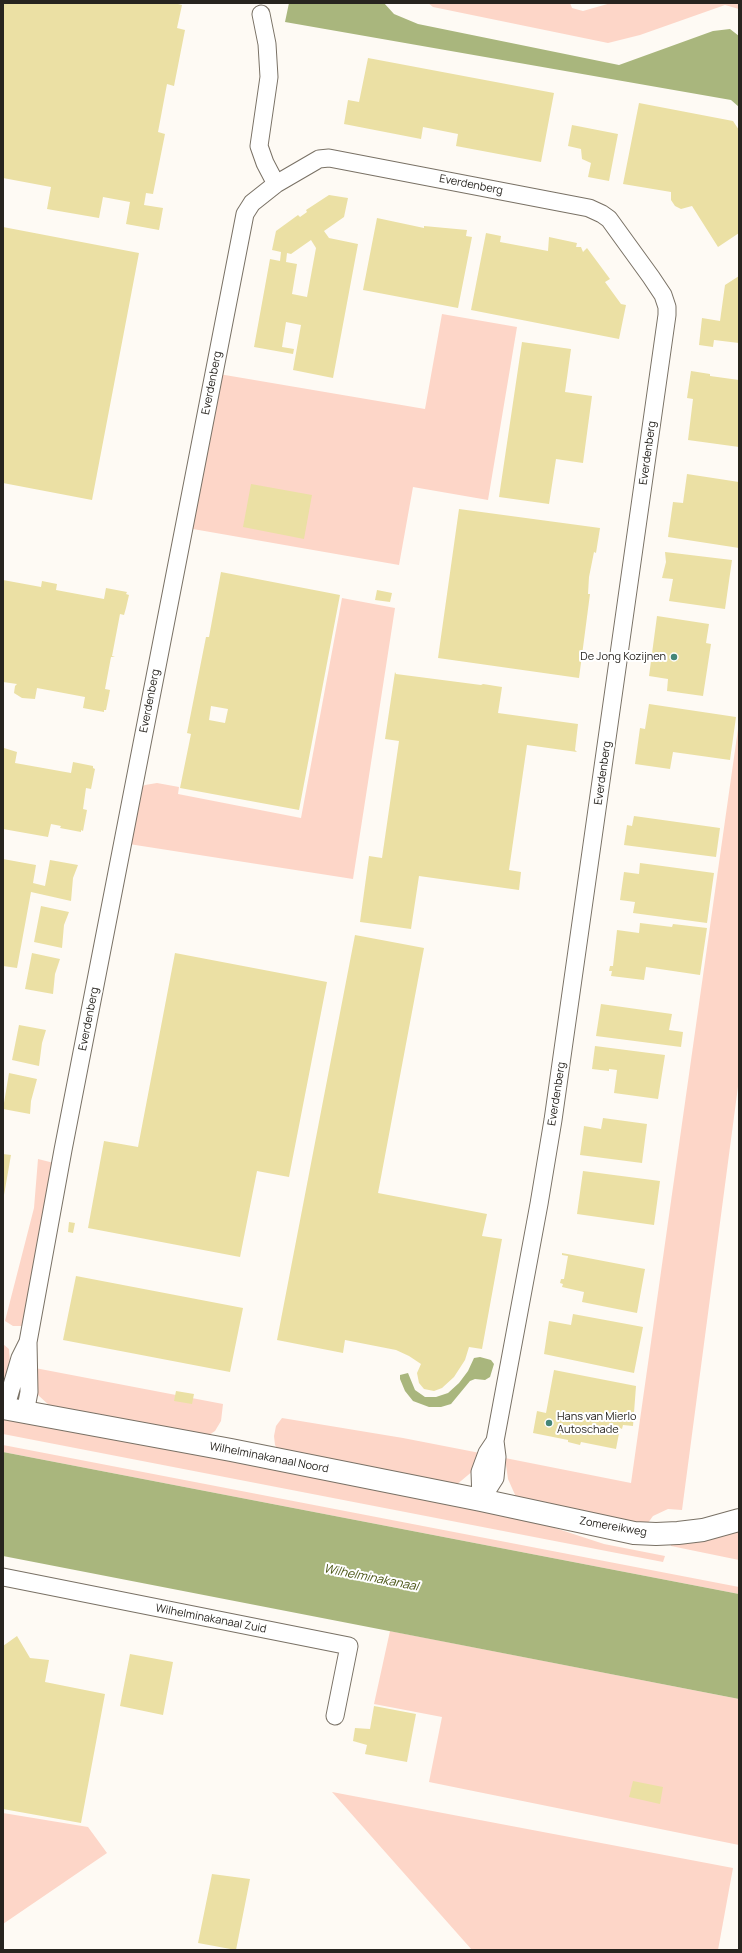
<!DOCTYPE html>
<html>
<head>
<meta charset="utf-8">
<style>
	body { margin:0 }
	#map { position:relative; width:742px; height:1953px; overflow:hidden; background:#fefaf4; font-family:Manrope,sans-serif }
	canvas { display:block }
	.frame { position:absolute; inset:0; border:4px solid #27241f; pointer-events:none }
</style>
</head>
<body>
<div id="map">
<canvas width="742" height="1953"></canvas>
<div class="frame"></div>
</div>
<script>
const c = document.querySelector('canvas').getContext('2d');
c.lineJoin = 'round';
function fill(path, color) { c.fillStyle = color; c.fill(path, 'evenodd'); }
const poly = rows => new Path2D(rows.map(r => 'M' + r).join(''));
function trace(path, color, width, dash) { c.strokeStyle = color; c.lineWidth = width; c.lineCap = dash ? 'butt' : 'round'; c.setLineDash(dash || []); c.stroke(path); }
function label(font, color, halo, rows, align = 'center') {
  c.font = font + ' Manrope,sans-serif'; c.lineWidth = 4; c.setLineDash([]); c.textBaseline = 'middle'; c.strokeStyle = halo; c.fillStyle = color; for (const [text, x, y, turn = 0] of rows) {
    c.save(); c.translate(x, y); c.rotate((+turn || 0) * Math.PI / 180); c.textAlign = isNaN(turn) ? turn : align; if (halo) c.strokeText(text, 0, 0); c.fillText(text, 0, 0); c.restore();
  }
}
fill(poly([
	[428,3,570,3,572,8,583,11,611,3,739,3,739,9,725,5,640,35,608,43,433,7],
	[442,314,517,327,488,500,413,487,399,565,193,529,219,374,425,409],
	[342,598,395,608,353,879,129,844,140,788,145,785,157,783,179,787,178,794,301,818],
	[739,722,739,1079,682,1510,668,1509,653,1516,645,1527,516,1497,508,1479,505,1458,631,1483],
	[38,1159,54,1163,22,1326,13,1326,5,1321,34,1208],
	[3,1344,9,1349,10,1362,3,1387],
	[35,1368,223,1404,221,1421,215,1431,206,1437,51,1407,38,1395,35,1379],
	[3,1416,512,1514,604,1544,665,1556,663,1562,3,1434],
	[282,1418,403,1438,480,1453,474,1470,455,1486,281,1454,275,1445,274,1436,276,1426],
	[3,1445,739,1587,739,1594,3,1452],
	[739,1527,739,1560,671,1546,670,1539],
	[390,1631,739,1699,739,1845,429,1782,442,1717,374,1704],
	[332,1792,733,1868,718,1950,472,1950],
	[3,1813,88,1827,107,1853,3,1924]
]), '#fdd6c8');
fill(poly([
	[289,3,384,3,394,14,418,24,619,65,713,31,730,29,739,36,739,107,731,100,285,22],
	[480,1357,491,1360,494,1364,490,1377,485,1380,475,1379,470,1381,451,1404,441,1407,429,1407,413,1401,405,1391,400,1379,400,1375,408,1373,415,1390,425,1397,436,1397,448,1393,459,1383,468,1371,474,1358],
	[3,1452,739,1594,739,1699,3,1556]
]), '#a9b67d');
fill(poly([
	[3,3,174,3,182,5,177,28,185,30,174,86,167,84,158,132,165,134,153,194,146,193,144,205,163,208,159,230,126,224,130,202,103,197,99,218,47,209,51,187,3,178],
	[368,58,554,93,541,162,456,146,458,134,423,127,421,139,344,124,348,100,359,102],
	[639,103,733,121,739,130,739,233,718,247,692,206,681,209,675,206,671,200,671,192,623,184],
	[572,125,618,134,609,181,588,177,591,163,582,159,581,149,568,146],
	[329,195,348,198,344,217,324,231,329,238,358,244,333,378,293,370,301,325,286,322,282,347,294,349,293,354,254,347,270,259,280,261,281,252,272,250,276,231,298,215,300,217,307,212,306,210],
	[311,240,316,248,307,297,292,294,297,264,286,262,287,253,291,254],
	[377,218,424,228,424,226,467,230,466,236,472,237,458,308,363,290],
	[3,227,139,253,92,500,3,483],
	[486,233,501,236,500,242,548,251,549,237,577,243,576,247,581,247,583,252,587,248,610,279,605,282,621,304,626,305,619,339,471,310],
	[739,276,739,343,714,340,713,347,699,345,702,318,720,321,725,285],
	[522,342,571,349,565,392,592,396,583,463,556,459,549,504,499,497],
	[691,371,710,374,710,376,739,380,739,447,688,440,693,399,687,398],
	[687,474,739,482,739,548,668,537,673,502,683,503],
	[251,484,312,495,304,539,243,527],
	[459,509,600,528,596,553,594,552,589,577,588,594,590,594,579,678,438,658],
	[665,552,732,560,725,609,669,601,673,579,662,578,666,562],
	[221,572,340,595,299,810,180,788,191,734,187,733,206,637,209,637],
	[211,706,228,709,225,723,209,720],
	[3,580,41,587,42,581,57,584,56,590,104,599,106,588,127,592,126,594,129,595,126,608,124,615,120,614,112,656,115,657,111,657,105,689,110,690,106,710,104,710,104,712,83,708,85,697,37,688,35,699,22,698,14,693,15,686,17,684,3,682],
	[377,590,392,593,390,602,375,600],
	[657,616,709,624,706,643,711,644,703,696,667,691,668,679,649,676],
	[395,672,396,674,481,685,483,684,502,687,498,713,578,724,575,750,577,752,527,745,509,870,521,872,519,890,419,876,411,929,360,922,369,856,382,858,399,741,385,739],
	[649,704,736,717,730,760,673,752,670,769,635,764,640,728,645,729],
	[4,748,17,752,15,763,71,773,73,762,93,766,93,768,95,769,91,789,86,788,83,809,87,810,83,831,81,830,81,832,60,828,61,826,51,824,48,837,3,829],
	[634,816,720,828,716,857,624,845,627,825,632,826],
	[3,859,36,865,33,883,45,886,50,860,78,865,73,878,71,901,31,892,17,968,3,966],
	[640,863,714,873,707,923,633,913,635,902,620,900,624,872,639,874],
	[41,906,69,912,64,925,62,948,34,942],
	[640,923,672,927,673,924,707,928,700,975,646,967,644,980,611,976,612,971,609,971,610,966,613,966,617,930,639,933],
	[355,935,424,948,378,1193,487,1214,482,1236,502,1239,482,1349,469,1347,465,1360,454,1377,442,1388,434,1391,424,1389,419,1383,417,1373,421,1364,409,1356,396,1350,345,1340,343,1353,277,1340],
	[32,953,60,959,55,974,53,994,25,989],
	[175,953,327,982,289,1177,257,1171,240,1257,88,1228,104,1141,138,1147],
	[601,1004,672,1014,669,1030,683,1032,681,1047,596,1036],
	[19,1025,46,1030,42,1043,39,1066,12,1060],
	[595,1046,665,1055,658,1099,614,1093,617,1070,609,1069,609,1071,592,1069],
	[9,1073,37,1079,31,1101,30,1114,3,1109],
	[603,1118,647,1124,642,1163,580,1155,584,1126,601,1129],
	[3,1154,11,1155,4,1195,3,1195],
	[583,1171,660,1181,654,1225,577,1214],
	[69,1222,75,1223,73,1233,68,1232],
	[562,1253,645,1269,637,1313,582,1302,584,1292,562,1287,563,1284,560,1283,561,1279,564,1279,568,1256,562,1255],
	[76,1276,243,1308,230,1372,63,1340],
	[573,1314,643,1327,634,1373,544,1354,549,1321,571,1325],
	[554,1370,636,1386,633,1426,623,1425,622,1429,620,1428,616,1449,581,1442,580,1445,568,1442,568,1440,533,1433,537,1411,546,1413],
	[176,1391,194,1394,192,1404,174,1401],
	[17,1636,30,1658,49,1660,45,1682,105,1694,81,1823,3,1809,3,1646],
	[130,1654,173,1662,163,1715,120,1706],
	[374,1706,416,1714,407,1762,365,1754,367,1745,353,1741,355,1728,370,1729],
	[633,1781,663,1787,660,1804,629,1797],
	[212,1874,250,1879,236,1950,198,1943]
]), '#ebe0a4');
const street = poly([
	[261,14,267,44,269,77,259,146,265,163,276,184],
	[28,1342,63,1150,245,214,252,203,276,184,319,159,329,158,589,208,602,214,609,219,651,277,663,295,667,307,667,315,553,1120,539,1204,495,1441,497,1457,495,1478,481,1500],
	[5,1409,20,1358,28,1342,29,1392,25,1413],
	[481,1500,480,1472,487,1453,495,1441],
	[3,1577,349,1646,335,1716]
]);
const secondary = poly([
	[3,1408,231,1450,481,1500,634,1533,656,1534,678,1533,703,1530,739,1520]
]);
trace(street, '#797165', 19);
trace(secondary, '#797165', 24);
trace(street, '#fff', 17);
trace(secondary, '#fff', 22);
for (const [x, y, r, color] of [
	[674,657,4,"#448678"],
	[549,1423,4,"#448678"]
]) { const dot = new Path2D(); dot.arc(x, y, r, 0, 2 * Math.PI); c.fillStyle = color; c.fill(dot); trace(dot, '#fff', 1.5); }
label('11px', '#27241f', '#fff', [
	["Everdenberg",471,185,11],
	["Everdenberg",212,383,-79],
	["Everdenberg",648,453,-82],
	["Everdenberg",150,701,-79],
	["Everdenberg",603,773,-82],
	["Everdenberg",89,1019,-79],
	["Everdenberg",557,1094,-81],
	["Wilhelminakanaal Noord",269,1458,11],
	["Zomereikweg",613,1527,10],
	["Wilhelminakanaal Zuid",211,1619,11]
]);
label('11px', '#27241f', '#fff', [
	["De Jong Kozijnen",666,657],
	["Hans van Mierlo",557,1417,"left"],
	["Autoschade",557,1430,"left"]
], 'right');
label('italic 12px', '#495414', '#fff', [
	["Wilhelminakanaal",371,1578,11]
]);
</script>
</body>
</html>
